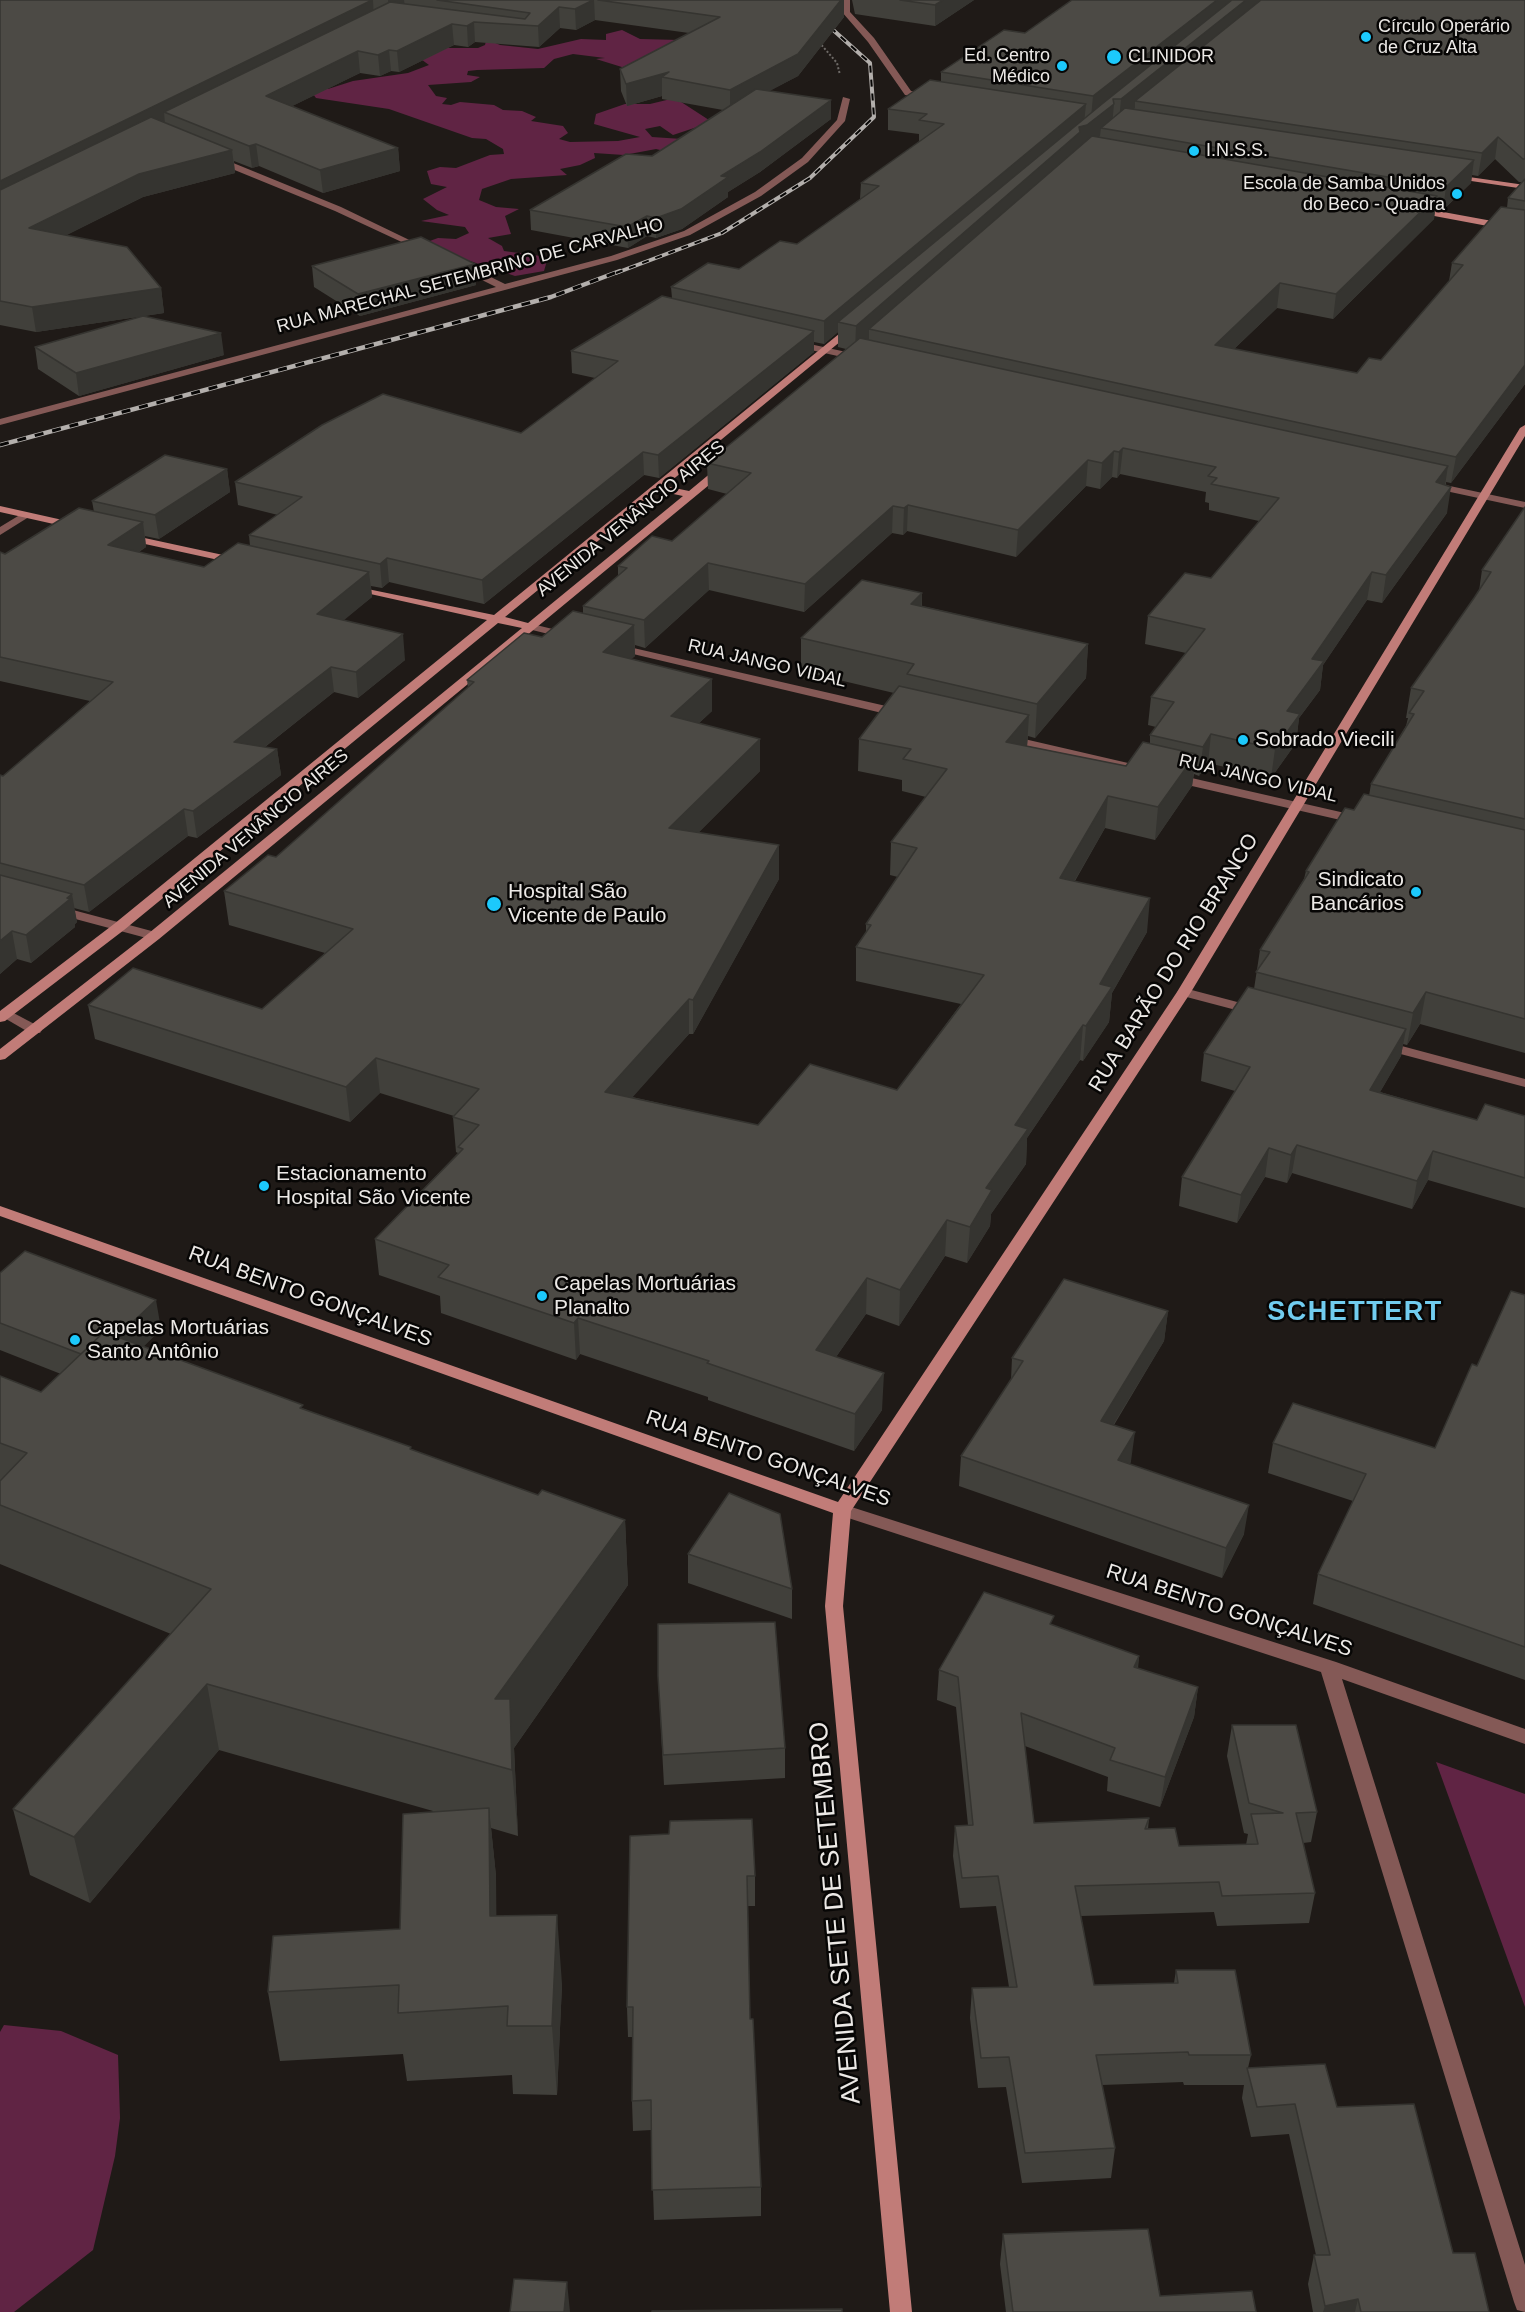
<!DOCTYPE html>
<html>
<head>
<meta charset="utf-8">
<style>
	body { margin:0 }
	canvas { display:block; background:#1f1a17 }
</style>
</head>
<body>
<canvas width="1525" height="2312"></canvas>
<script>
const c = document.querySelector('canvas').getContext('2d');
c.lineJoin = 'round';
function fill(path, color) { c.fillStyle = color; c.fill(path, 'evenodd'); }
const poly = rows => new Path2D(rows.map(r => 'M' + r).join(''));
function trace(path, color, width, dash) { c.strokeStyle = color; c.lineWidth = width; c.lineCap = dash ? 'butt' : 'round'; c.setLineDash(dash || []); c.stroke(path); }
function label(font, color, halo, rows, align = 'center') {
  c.font = font + ' Helvetica,sans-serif'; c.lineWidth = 5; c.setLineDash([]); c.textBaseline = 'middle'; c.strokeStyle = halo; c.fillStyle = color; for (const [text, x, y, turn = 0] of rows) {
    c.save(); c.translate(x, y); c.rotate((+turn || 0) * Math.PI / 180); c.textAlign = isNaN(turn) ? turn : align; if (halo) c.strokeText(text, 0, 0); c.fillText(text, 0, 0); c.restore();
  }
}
fill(poly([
	[622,30,640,39,679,40,638,72,596,59,605,58,573,54,554,59,544,68,477,70,468,71,467,75,480,77,471,82,428,85,436,96,447,98,442,104,451,105,460,102,494,105,503,110,522,111,536,117,531,121,563,126,568,133,559,139,570,142,618,141,640,137,594,124,596,114,625,104,650,104,675,98,712,122,673,135,660,126,645,129,652,137,682,139,673,153,656,149,624,155,594,153,595,158,580,165,560,169,567,175,511,179,482,189,479,200,496,207,519,209,505,216,511,234,488,238,502,246,504,251,548,257,544,271,515,276,449,254,427,242,438,238,456,239,469,233,465,227,421,221,449,215,437,210,423,199,447,187,431,184,427,171,440,167,456,168,490,155,504,154,503,149,486,139,472,138,389,109,316,98,307,86,328,89,353,81,408,73,429,65,414,54,446,48,478,48,485,45,486,41,491,41,500,45,538,49,581,39,606,40,606,34],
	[1436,1762,1525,1794,1525,2007],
	[4,2025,61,2031,118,2055,120,2118,115,2156,93,2250,14,2312,0,2312,0,2032]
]), '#602444');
trace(poly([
	[819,42,837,63,840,75]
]), '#6e6a67', 2, [2, 2]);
fill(poly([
	[6,1009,40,1027,42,1030,40,1033,30,1033,1,1016,1,1010,6,1009]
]), '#845956');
fill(poly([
	[842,0,850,0,850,12,874,38,911,91,933,95,933,99,905,95,868,42,842,12,842,0],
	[843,97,850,99,845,121,808,162,761,196,690,235,617,260,0,425,0,419,496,287,454,266,454,262,460,262,505,284,611,256,684,231,755,192,802,158,837,120,843,97],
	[215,158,221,158,341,207,428,249,421,251,335,211,215,162,215,158],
	[796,341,860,355,865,358,860,361,793,346,791,344,796,341],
	[1431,482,1525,502,1525,508,1427,487,1426,485,1431,482],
	[23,513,32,515,0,535,0,527,23,513],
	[528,623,573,634,575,636,569,639,524,628,524,624,528,623],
	[616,644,899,709,905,713,899,717,612,649,612,645,616,644],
	[1007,735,1128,763,1130,766,1124,770,1003,742,1001,739,1007,735],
	[1174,774,1358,816,1364,820,1358,824,1170,781,1168,778,1174,774],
	[58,906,159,933,161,936,154,940,53,913,51,910,53,907,58,906],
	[1184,988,1260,1008,1262,1011,1255,1015,1179,995,1177,992,1184,988],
	[1383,1041,1525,1079,1525,1087,1378,1048,1376,1045,1383,1041],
	[842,1504,1336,1662,1525,1729,1525,1744,1342,1679,1525,2265,1525,2312,1517,2310,1514,2302,1321,1672,836,1514,833,1510,836,1506,842,1504]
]), '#845956');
fill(poly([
	[1448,174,1525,185,1525,189,1451,178,1448,178,1448,174],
	[1416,207,1525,227,1525,233,1413,212,1413,208,1416,207],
	[850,325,858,327,665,486,689,491,718,467,726,467,726,471,159,939,5,1059,0,1060,0,1049,149,933,522,628,498,623,124,930,5,1021,0,1022,0,1011,114,924,487,620,348,589,348,585,494,615,850,325],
	[659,491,683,496,528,623,505,617,659,491],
	[1525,425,1525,436,1191,992,851,1511,843,1606,912,2312,890,2312,825,1606,833,1513,0,1216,0,1206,838,1502,1177,992,1520,428,1525,425],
	[0,506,76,523,81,526,76,529,0,512,0,506],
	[126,534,237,558,242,561,237,564,122,539,122,535,126,534]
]), '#c17c78');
const railFar1 = poly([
	[616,273,722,233,810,178,874,117,870,63,822,20]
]);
const rail = poly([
	[0,445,551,297,620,271]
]);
trace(railFar1, '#b3afac', 4);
trace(rail, '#b3afac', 4.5);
trace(railFar1, '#070605', 2, [7]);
trace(rail, '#070605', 3, [9]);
fill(poly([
	[0,0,844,0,844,17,798,76,769,91,831,100,831,119,760,172,728,192,728,197,682,229,656,238,647,236,628,248,531,230,530,210,652,156,723,110,662,99,662,96,627,106,621,91,620,69,689,33,595,20,576,30,560,28,539,47,475,42,468,47,454,45,399,72,391,71,380,76,360,73,292,106,398,148,400,171,323,193,259,166,252,168,234,161,235,173,143,197,66,235,161,288,164,313,36,332,0,325],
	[852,0,974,0,935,26,855,14],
	[1525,0,1525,384,1451,483,1446,482,1447,513,1382,603,1367,600,1323,665,1320,690,1299,718,1296,743,1271,778,1208,763,1199,776,1194,774,1192,786,1155,840,1105,828,1075,881,1147,932,1112,993,1109,1022,1083,1061,1080,1060,1027,1138,1026,1164,991,1214,990,1226,967,1263,945,1256,899,1326,866,1314,836,1357,882,1410,854,1451,708,1400,708,1397,580,1354,576,1360,441,1313,440,1296,379,1275,375,1239,458,1153,456,1152,453,1117,454,1116,380,1093,350,1122,95,1039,88,1005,262,1009,325,953,229,925,224,891,276,857,468,688,467,680,583,613,583,606,618,576,618,566,672,541,727,494,708,489,707,463,846,349,838,347,838,332,824,344,814,342,814,352,659,478,644,475,484,604,389,582,382,588,371,586,372,597,343,620,405,660,358,698,334,692,265,747,277,749,281,775,197,838,188,836,89,912,74,908,77,922,75,924,75,927,31,963,17,959,0,974,0,775,3,776,90,701,0,681,0,552,5,554,94,512,92,501,227,469,230,492,159,539,145,536,146,547,139,552,204,567,250,546,249,535,278,515,238,505,235,482,521,433,595,378,572,373,571,351,672,298,671,287,739,269,797,244,860,199,861,183,919,142,919,134,888,130,888,109,941,82,941,72,1025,33],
	[1495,159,1519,182,1522,182,1508,198,1507,208,1452,263,1449,281,1381,360,1357,373,1234,349,1277,308,1333,319,1434,219,1435,209,1443,210,1471,183,1472,175,1478,176],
	[1120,474,1206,492,1205,502,1209,503,1209,510,1259,521,1211,578,1148,616,1145,644,1186,653,1151,697,1148,725,1156,727,1150,735,1150,743,1126,766,1027,746,1028,736,1035,738,1086,678,1088,644,922,606,922,593,801,638,801,671,894,693,859,739,858,771,902,780,902,791,926,797,891,842,890,875,898,877,866,924,866,933,856,947,856,981,961,1004,897,1090,758,1125,632,1097,689,1034,693,1034,779,879,698,833,760,771,760,739,699,723,712,711,631,659,635,656,635,645,645,648,709,590,804,612,892,533,903,535,907,531,1016,557,1086,486,1100,489,1112,477,1117,478],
	[312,266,476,285,360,316,314,287],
	[35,347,224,355,79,396,38,369],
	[1525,507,1525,1053,1420,1024,1407,1045,1403,1044,1401,1056,1380,1092,1477,1120,1525,1116,1525,1208,1428,1180,1412,1209,1292,1173,1287,1183,1265,1177,1237,1223,1179,1206,1182,1177,1235,1091,1201,1081,1204,1053,1254,989,1260,950,1304,879,1306,871,1354,810,1369,796,1371,784,1406,726,1408,718,1406,718,1411,688,1479,591,1482,570],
	[0,1273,161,1329,143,1347,411,1450,538,1495,625,1520,628,1585,514,1748,518,1836,491,1828,496,1876,496,1916,562,1984,557,2095,513,2094,512,2075,407,2081,403,2054,280,2061,268,1992,400,1929,433,1811,219,1750,90,1903,30,1875,13,1809,171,1634,0,1564,0,1376,41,1392,61,1374,0,1350],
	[1525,1295,1525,1680,1313,1604,1318,1574,1353,1501,1268,1473,1273,1443,1435,1448,1477,1366],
	[1168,1311,1164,1341,1114,1425,1131,1461,1130,1464,1244,1534,1222,1578,959,1486,961,1456,1011,1380,1012,1358],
	[688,1554,792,1589,792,1619,688,1583],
	[1053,1626,1139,1656,1138,1668,1198,1687,1194,1717,1160,1807,1107,1791,1108,1777,1025,1746,1034,1823,1149,1818,1148,1829,1179,1846,1246,1845,1248,1834,1244,1833,1227,1756,1232,1725,1317,1812,1311,1842,1303,1843,1315,1893,1309,1923,1217,1926,1214,1912,1081,1916,1094,1985,1174,1983,1176,1970,1251,2055,1248,2068,1337,2107,1453,2253,1489,2312,1313,2312,1308,2284,1314,2255,1316,2255,1289,2134,1251,2137,1242,2098,1244,2085,1184,2085,1183,2082,1102,2085,1115,2148,1111,2178,1022,2183,1006,2087,978,2088,970,2018,972,1988,1009,1987,996,1906,960,1908,953,1856,955,1826,968,1825,956,1707,937,1700,939,1670],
	[658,1676,785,1748,785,1778,664,1785],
	[669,1834,755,1876,755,1906,748,1906,750,2019,761,2187,761,2216,654,2220,651,2130,633,2131,632,2101,632,2037,628,2037,627,2007],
	[1003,2234,1160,2296,1256,2312,1006,2312,1000,2264]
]), '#41403b');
fill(poly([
	[373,0,374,20,164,112,165,124,0,206,0,181],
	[388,0,404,0,405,6,389,14],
	[593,0,594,0,595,20,576,30,575,9],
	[841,0,844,0,844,17,798,76,730,112,730,90],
	[943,0,974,0,935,26,935,5],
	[1217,0,1240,0,1113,99,1091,118,1093,96],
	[1246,0,1269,0,1135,101,1135,108,1119,121,1121,99],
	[559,7,560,28,539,47,538,26],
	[474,22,475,42,468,47,467,26],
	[452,24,454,45,399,72,397,51],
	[389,50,391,71,380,76,378,55],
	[358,51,360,73,268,118,266,96],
	[669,72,662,77,662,96,627,106,626,84],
	[831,100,831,119,760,172,728,192,728,197,682,229,656,238,656,218,721,176],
	[1086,104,1084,124,1114,104,1112,126,1101,128,1100,136,869,329,869,339,855,351,856,326,838,322,838,332,824,344,824,321],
	[1498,137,1495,159,1478,176,1482,153],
	[256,144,259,166,252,168,249,146],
	[398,148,400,171,323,193,320,170],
	[232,150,235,173,143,197,33,252,29,228,139,174],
	[1474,160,1471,183,1443,210,1446,187],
	[1437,196,1434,219,1333,319,1336,294],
	[647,216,647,236,628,248,627,227],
	[475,264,476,285,360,316,358,294],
	[1280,283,1277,308,1212,370,1215,345],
	[161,288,164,313,36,332,32,307],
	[814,331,814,352,659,478,658,455],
	[221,333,224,355,79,396,76,373],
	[1525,365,1525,384,1451,483,1456,457],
	[1123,448,1120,474,1117,478,1119,452],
	[1114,451,1112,477,1100,489,1102,463],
	[643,452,644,475,484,604,482,580],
	[1088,460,1086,486,1016,557,1018,530],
	[1448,466,1444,492,1436,482],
	[227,469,230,492,159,539,155,515],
	[1451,487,1447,513,1382,603,1386,575],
	[908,505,907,531,903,535,904,508],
	[893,506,892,533,804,612,805,584],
	[143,522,146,547,112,569,108,545],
	[387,558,389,582,382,588,380,564],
	[708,563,709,590,645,648,644,620],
	[369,572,372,597,320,640,317,614],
	[1372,572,1367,600,1323,665,1320,690,1299,718,1296,743,1271,778,1275,749,1287,711,1312,659],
	[922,593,921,625,911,604],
	[634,625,635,656,604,684,603,652],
	[403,634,405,660,358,698,356,672],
	[1088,644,1086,678,1035,738,1037,704],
	[331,667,334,692,238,768,234,742],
	[712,679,712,711,672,748,671,716],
	[1029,715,1027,747,1006,742],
	[1211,734,1208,763,1199,776,1203,747],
	[760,739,760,771,670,861,669,828],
	[277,749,281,775,197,838,193,811],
	[1196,754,1192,786,1155,840,1158,807],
	[1108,796,1105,828,1057,911,1060,878],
	[184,809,188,836,89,912,84,885],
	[779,845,779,879,693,1034,693,1000],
	[72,894,77,922,75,924,75,927,31,963,26,935],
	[1150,898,1147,932,1112,993,1109,1022,1083,1061,1086,1026,1100,984],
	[12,931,17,959,0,974,0,941],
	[1426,992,1420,1024,1407,1045,1413,1013],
	[689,999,689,1034,606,1127,605,1092],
	[1083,1025,1080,1060,1027,1138,1026,1164,991,1214,990,1226,967,1263,970,1227,986,1188,1015,1125],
	[1406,1029,1401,1056,1365,1118,1370,1090],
	[376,1058,380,1093,350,1122,346,1087],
	[1297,1145,1292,1173,1287,1183,1291,1155],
	[1269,1148,1265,1177,1237,1223,1241,1195],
	[1433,1151,1428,1180,1412,1209,1417,1181],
	[947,1220,945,1256,899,1326,900,1290],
	[867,1278,866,1314,815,1387,816,1350],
	[156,1300,161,1329,100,1389,94,1359],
	[1168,1311,1164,1341,1098,1450,1101,1421],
	[578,1318,580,1354,576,1360,574,1323],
	[884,1373,882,1410,854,1451,855,1414],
	[1135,1432,1131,1461,1115,1490,1118,1460],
	[1249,1505,1244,1534,1222,1578,1226,1548],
	[625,1520,628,1585,514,1748,518,1836,512,1770,495,1699],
	[1139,1656,1135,1686,1134,1667],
	[207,1684,219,1750,90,1903,74,1837],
	[1198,1687,1194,1717,1160,1807,1165,1777],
	[489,1808,496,1876,497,1984,490,1916],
	[557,1915,562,1984,557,2095,552,2026],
	[567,2282,570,2312,564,2312],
	[1358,2299,1355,2312,1323,2312,1325,2306]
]), '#353430');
const building = poly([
	[0,0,372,0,0,181,0,0],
	[437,0,593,0,575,9,559,7,538,26,474,22,467,26,452,24,397,51,389,50,378,55,358,51,266,96,398,148,320,170,256,144,249,146,164,112,390,2,525,19,530,13,437,0],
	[598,0,841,0,798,54,730,90,662,77,669,72,626,84,620,69,720,17,598,0],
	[900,0,943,0,935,5,900,0],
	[1072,0,1217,0,1093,96,941,72,1004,30,1025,33,1072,0],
	[1232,0,1246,0,1121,99,1113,99,1114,104,1087,125,1079,127,1080,132,856,326,838,322,1102,104,1232,0],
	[1261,0,1525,0,1525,159,1523,159,1498,137,1482,153,1135,101,1261,0],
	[930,80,1086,104,824,321,671,287,708,263,739,269,780,241,797,244,879,186,861,183,944,124,919,120,927,114,888,109,930,80],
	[756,89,831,100,760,152,721,176,728,177,681,209,656,218,647,216,627,227,530,210,626,154,652,156,756,89],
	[1125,108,1474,160,1446,187,1101,128,1125,108],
	[151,117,232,150,139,174,29,228,127,247,161,288,32,307,0,301,0,190,151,117],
	[1092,136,1437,196,1336,294,1280,283,1215,345,1357,373,1369,358,1381,360,1463,265,1452,263,1501,207,1525,210,1525,365,1456,457,869,329,1092,136],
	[1525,179,1525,201,1508,198,1525,179],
	[421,237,475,264,358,294,312,266,421,237],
	[662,296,814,331,658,455,643,452,482,580,387,558,380,564,249,535,302,497,235,482,322,425,383,394,521,433,618,361,571,351,662,296],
	[143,316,221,333,76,373,35,347,143,316],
	[860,338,1448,466,1436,482,1451,487,1386,575,1372,572,1312,659,1324,661,1287,711,1300,714,1275,749,1211,734,1203,747,1150,735,1174,702,1151,697,1205,629,1148,616,1185,573,1211,578,1279,498,1211,484,1217,478,1208,476,1216,467,1123,448,1119,452,1114,451,1102,463,1088,460,1018,530,908,505,904,508,893,506,805,584,708,563,644,620,583,606,627,568,618,566,652,536,672,541,751,473,707,463,860,338],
	[165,455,227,469,155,515,92,501,165,455],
	[1525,507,1525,819,1371,784,1414,714,1409,713,1424,691,1411,688,1474,598,1491,572,1482,570,1525,507],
	[79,508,143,522,108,545,204,567,238,543,369,572,317,614,403,634,356,672,331,667,234,742,277,749,193,811,184,809,84,885,0,863,0,775,3,776,113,682,0,657,0,552,5,554,79,508],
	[862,580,922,593,911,604,1088,644,1037,704,907,674,914,664,801,638,862,580],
	[573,611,634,625,603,652,712,679,671,716,760,739,669,828,779,845,693,1000,689,999,605,1092,758,1125,810,1064,897,1090,984,975,856,947,871,925,866,924,917,848,891,842,947,769,903,759,911,749,859,739,899,686,1029,715,1006,742,1126,766,1143,742,1196,754,1158,807,1108,796,1060,878,1150,898,1100,984,1112,987,1086,1026,1083,1025,1015,1125,1028,1129,986,1188,992,1190,970,1227,947,1220,900,1290,867,1278,816,1350,884,1373,855,1414,707,1363,709,1361,578,1318,574,1323,438,1277,449,1265,375,1239,463,1149,458,1147,479,1125,453,1117,479,1089,376,1058,346,1087,88,1005,133,968,262,1009,353,929,224,891,268,855,276,857,474,682,467,680,524,633,542,637,573,611],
	[1364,794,1525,830,1525,1019,1426,992,1413,1013,1256,972,1270,952,1260,950,1309,872,1306,871,1345,808,1354,810,1364,794],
	[0,875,72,894,67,898,70,899,26,935,12,931,0,941,0,875],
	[1248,987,1406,1029,1370,1090,1477,1120,1485,1104,1525,1116,1525,1178,1433,1151,1417,1181,1297,1145,1291,1155,1269,1148,1241,1195,1182,1177,1250,1067,1204,1053,1248,987],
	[25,1251,156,1300,117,1337,104,1332,81,1354,0,1323,0,1273,25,1251],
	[1064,1279,1168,1311,1101,1421,1135,1432,1118,1460,1249,1505,1226,1548,961,1456,1023,1361,1012,1358,1064,1279],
	[1511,1291,1525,1295,1525,1647,1318,1574,1366,1474,1273,1443,1293,1403,1435,1448,1472,1364,1477,1366,1511,1291],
	[104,1332,303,1405,300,1408,411,1447,410,1449,538,1495,542,1490,625,1520,495,1699,510,1699,512,1770,207,1684,74,1837,13,1809,211,1589,0,1505,0,1481,27,1453,0,1443,0,1376,41,1392,104,1332],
	[729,1493,780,1514,792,1589,688,1554,729,1493],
	[984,1592,1054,1616,1050,1624,1139,1656,1134,1667,1198,1687,1165,1777,1110,1760,1115,1748,1021,1713,1034,1823,1149,1818,1145,1829,1175,1828,1179,1846,1258,1844,1251,1814,1283,1813,1249,1803,1232,1725,1296,1725,1317,1812,1296,1813,1315,1893,1222,1896,1219,1882,1075,1886,1094,1985,1178,1983,1176,1970,1235,1970,1251,2055,1189,2055,1188,2052,1096,2055,1115,2148,1025,2153,1009,2057,981,2058,972,1988,1017,1987,998,1876,962,1878,955,1826,973,1825,958,1677,939,1670,984,1592],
	[775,1622,785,1748,663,1755,658,1676,658,1624,775,1622],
	[489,1808,490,1916,557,1915,552,2026,507,2026,508,2006,398,2013,399,1985,268,1992,273,1936,400,1929,403,1814,489,1808],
	[752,1819,755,1876,747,1876,750,2019,753,2019,761,2187,652,2190,651,2100,632,2101,633,2007,627,2007,630,1836,669,1834,670,1821,752,1819],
	[1325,2064,1337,2107,1414,2104,1453,2253,1475,2253,1489,2312,1361,2312,1358,2299,1325,2306,1314,2255,1330,2255,1295,2104,1257,2107,1247,2068,1325,2064],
	[1148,2229,1160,2296,1252,2291,1256,2312,1013,2312,1003,2234,1148,2229],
	[514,2279,567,2282,564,2312,510,2312,514,2279],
	[842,2309,842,2312,652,2312,652,2311,842,2309]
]);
fill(building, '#4c4a45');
trace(building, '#353430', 1.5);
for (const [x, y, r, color] of [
	[1366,37,6,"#1cc9fc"],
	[1114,57,8,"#1cc9fc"],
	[1062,66,6,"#1cc9fc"],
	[1194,151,6,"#1cc9fc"],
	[1457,194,6,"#1cc9fc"],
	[1243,740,6,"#1cc9fc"],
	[1416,892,6,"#1cc9fc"],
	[494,904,8,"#1cc9fc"],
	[264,1186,6,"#1cc9fc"],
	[542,1296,6,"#1cc9fc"],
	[75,1340,6,"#1cc9fc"]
]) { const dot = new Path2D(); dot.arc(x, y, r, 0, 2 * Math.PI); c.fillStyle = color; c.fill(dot); trace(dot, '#070605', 2); }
label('18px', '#ece9e6', '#070605', [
	["Círculo Operário",1378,27],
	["de Cruz Alta",1378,48],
	["Ed. Centro",1050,56,"right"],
	["Médico",1050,77,"right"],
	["CLINIDOR",1128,57],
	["I.N.S.S.",1206,151],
	["Escola de Samba Unidos",1445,184,"right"],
	["do Beco - Quadra",1445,205,"right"]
], 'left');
label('18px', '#ece9e6', '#070605', [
	["RUA MARECHAL SETEMBRINO DE CARVALHO",470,276,-15],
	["AVENIDA VENÂNCIO AIRES",631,519,-39],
	["RUA JANGO VIDAL",767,664,13],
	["RUA JANGO VIDAL",1258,779,13],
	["AVENIDA VENÂNCIO AIRES",256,829,-40]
]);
label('21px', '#ece9e6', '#070605', [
	["Sobrado Viecili",1255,740],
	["Sindicato",1404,880,"right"],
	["Bancários",1404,904,"right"],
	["Hospital São",508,892],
	["Vicente de Paulo",508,916],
	["Estacionamento",276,1174],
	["Hospital São Vicente",276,1198],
	["Capelas Mortuárias",554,1284],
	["Planalto",554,1308],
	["Capelas Mortuárias",87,1328],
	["Santo Antônio",87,1352]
], 'left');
label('21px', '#ece9e6', '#070605', [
	["RUA BARÃO DO RIO BRANCO",1174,963,-58],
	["RUA BENTO GONÇALVES",310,1297,20],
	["RUA BENTO GONÇALVES",768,1459,19],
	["RUA BENTO GONÇALVES",1229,1611,18]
]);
label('26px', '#ece9e6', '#070605', [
	["AVENIDA SETE DE SETEMBRO",836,1913,-95]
]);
c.letterSpacing = '1.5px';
label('bold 27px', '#71ccef', '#070605', [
	["SCHETTERT",1355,1313]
]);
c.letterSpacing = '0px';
</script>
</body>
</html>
